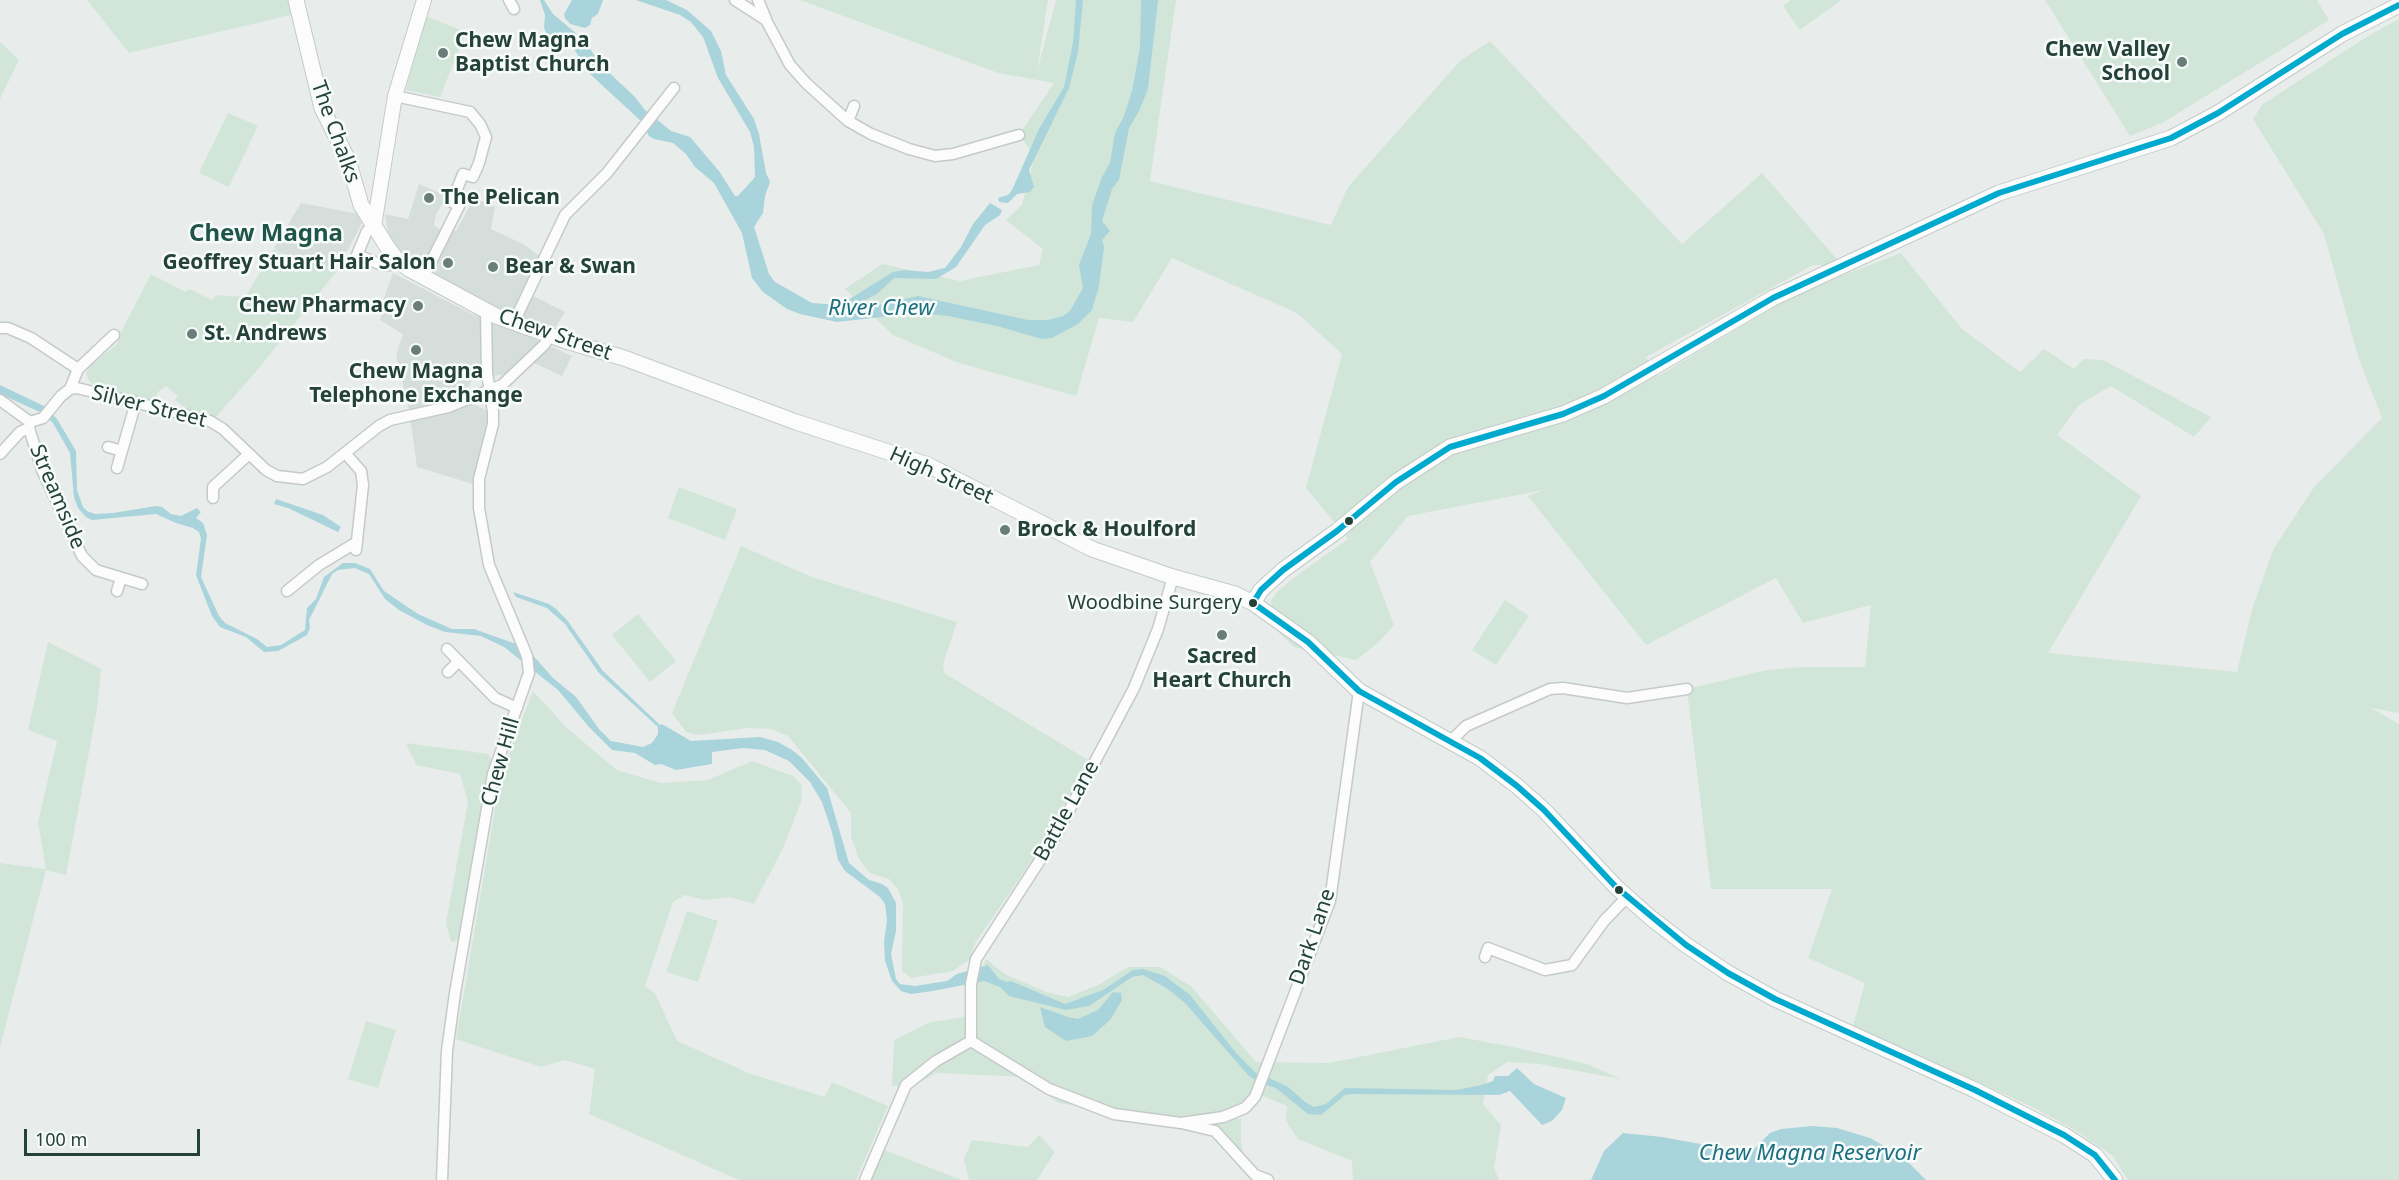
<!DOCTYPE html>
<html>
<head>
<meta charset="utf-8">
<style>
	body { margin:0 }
	#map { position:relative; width:2399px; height:1180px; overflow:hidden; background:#e8edeb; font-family:"Noto Sans",sans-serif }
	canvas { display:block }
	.scale { position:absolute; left:24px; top:1129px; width:176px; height:27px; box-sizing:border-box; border:3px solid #24423a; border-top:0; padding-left:8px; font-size:18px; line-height:21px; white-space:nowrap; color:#24423a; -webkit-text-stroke:4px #f7fbf9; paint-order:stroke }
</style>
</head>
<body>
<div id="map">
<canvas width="2399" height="1180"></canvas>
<div class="scale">100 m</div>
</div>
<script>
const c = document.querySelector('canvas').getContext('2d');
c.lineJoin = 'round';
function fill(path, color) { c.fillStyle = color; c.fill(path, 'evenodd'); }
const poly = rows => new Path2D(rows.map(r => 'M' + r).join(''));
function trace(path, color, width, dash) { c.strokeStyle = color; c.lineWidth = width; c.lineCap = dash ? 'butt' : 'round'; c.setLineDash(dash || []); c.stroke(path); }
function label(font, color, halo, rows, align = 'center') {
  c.font = font + ' "Noto Sans",sans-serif'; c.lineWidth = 5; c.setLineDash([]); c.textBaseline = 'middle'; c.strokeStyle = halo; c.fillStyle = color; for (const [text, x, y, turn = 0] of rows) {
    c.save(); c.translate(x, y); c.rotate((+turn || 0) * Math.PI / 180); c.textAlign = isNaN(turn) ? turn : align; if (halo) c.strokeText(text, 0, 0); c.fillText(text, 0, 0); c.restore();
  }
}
fill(poly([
	[419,184,447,196,436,214,434,225,443,232,456,231,474,198,495,207,491,229,525,245,540,257,523,291,565,312,552,333,496,309,431,277,401,254,389,238,385,214,408,219],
	[301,203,359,214,362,223,348,250,330,265,312,271,274,248],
	[393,273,472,314,500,323,572,356,562,376,532,362,502,375,473,378,469,386,459,394,488,412,476,485,417,467,409,410,396,355,403,334,380,320,384,298]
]), '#d6dedb');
fill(poly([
	[87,0,289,0,291,15,129,53],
	[800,0,1048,0,1037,71,1056,0,1176,0,1150,181,1331,225,1348,187,1460,61,1490,41,1682,244,1762,173,1842,265,1813,265,1646,357,1658,376,1801,291,1901,253,1962,329,2020,372,2044,349,2074,369,2084,359,2103,360,2211,417,2194,437,2111,386,2080,404,2057,435,2141,496,2048,653,2237,672,2253,606,2274,548,2314,487,2382,418,2358,356,2324,234,2253,119,2263,104,2368,36,2399,19,2399,713,2371,708,2399,724,2399,1180,2128,1180,2113,1156,2075,1130,2030,1106,1853,1026,1865,983,1808,958,1832,889,1711,889,1687,689,1767,670,1803,667,1865,667,1871,605,1803,623,1776,578,1646,645,1528,496,1544,490,1408,516,1370,562,1394,625,1378,643,1356,660,1294,647,1273,627,1271,600,1278,591,1299,574,1348,539,1306,488,1342,354,1297,313,1172,258,1133,322,1099,318,1076,396,959,363,893,335,845,289,882,264,960,281,1039,265,1043,249,1006,220,1022,205,1035,156,1019,135,1054,83,998,73],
	[1791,0,1841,0,1800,30,1783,6],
	[2045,0,2317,0,2329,20,2164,122,2130,136],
	[425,16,466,32,440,97,406,90],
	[0,42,19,60,0,99],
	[228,113,258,126,229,187,199,173],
	[274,249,312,271,330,265,337,271,254,374,216,417,211,418,184,412,186,408,175,400,178,396,166,386,159,391,151,404,101,389,89,381,86,373,89,367,117,344,120,334,151,274,186,292,189,289,212,300,216,295,245,297],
	[679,487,737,509,725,540,668,518],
	[741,546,812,577,957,622,943,664,944,673,1088,760,1042,846,975,943,970,959,953,971,911,978,902,971,903,904,898,889,889,879,870,873,859,859,851,837,851,813,788,736,771,729,747,728,699,735,686,732,672,713],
	[1505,600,1529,616,1496,665,1472,650],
	[638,614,676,661,650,682,612,635],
	[48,642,101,669,97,709,66,875,46,870,0,1047,0,863,46,869,38,822,57,741,28,730],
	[533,691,568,729,617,770,661,783,708,780,752,761,793,776,802,786,801,802,783,848,754,904,730,897,704,900,685,895,673,902,645,986,655,993,677,1041,751,1074,825,1097,832,1082,888,1106,856,1180,739,1180,589,1114,595,1069,565,1060,541,1067,456,1039,501,774],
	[406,743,489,754,492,762,458,940,451,942,446,923,468,802,460,774,416,765],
	[687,911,718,921,698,982,666,972],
	[986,959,1006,975,1047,992,1068,997,1098,985,1128,967,1160,967,1192,987,1256,1062,1329,1063,1459,1037,1514,1047,1587,1064,1621,1079,1539,1064,1507,1062,1488,1075,1483,1104,1501,1125,1494,1168,1499,1180,1353,1180,1352,1161,1298,1139,1286,1121,1287,1106,1263,1096,1236,1119,1241,1119,1241,1143,1245,1158,1198,1123,1058,1103,1025,1077,937,1073,911,1087,892,1086,894,1040,928,1023,969,1016,974,987],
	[366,1021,396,1030,378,1088,348,1079],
	[1039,1135,1055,1152,1037,1180,969,1180,964,1159,972,1140,1028,1147],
	[884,1150,962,1180,871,1180]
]), '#d1e6d8');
fill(poly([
	[540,0,544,0,553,14,584,40,601,65,635,97,645,110,671,131,690,137,719,171,735,196,738,196,755,177,754,147,750,132,718,78,703,37,691,22,680,15,636,0,666,0,687,10,711,31,721,51,726,75,754,119,759,134,766,173,770,182,765,196,763,213,754,227,769,274,775,282,812,303,840,305,893,272,904,270,928,272,945,268,961,247,973,224,990,203,1002,210,1000,215,985,225,956,267,936,279,894,278,877,294,857,304,870,307,918,296,1028,320,1048,320,1063,316,1070,311,1083,288,1079,265,1091,234,1092,205,1102,177,1110,163,1115,133,1124,116,1132,91,1140,48,1141,0,1158,0,1148,89,1139,111,1129,128,1119,180,1112,189,1102,221,1110,231,1102,240,1104,247,1099,286,1092,310,1078,324,1052,338,1042,339,997,326,948,316,917,313,837,322,800,314,787,309,763,292,752,278,742,233,714,183,695,167,686,154,673,143,654,139,649,136,642,122,590,74,574,49,556,40,548,39,544,27,545,15],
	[572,0,603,0,598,14,592,18,590,25,585,28,570,24,565,18,564,14],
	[1076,0,1083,0,1078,52,1069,88,1029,170,1034,187,1030,192,1017,194,1008,203,999,202,998,198,1008,195,1012,190,1039,129,1064,87,1073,43],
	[0,385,46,407,57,419,76,451,77,490,83,507,87,511,95,514,113,513,156,506,162,507,171,514,181,516,197,508,201,512,196,518,203,523,207,535,201,577,219,616,225,623,257,639,267,647,281,645,305,630,307,608,316,599,324,577,343,563,355,563,370,569,384,591,418,614,452,629,474,629,516,644,530,652,553,678,576,697,599,729,611,741,643,747,652,743,658,734,658,727,599,673,565,624,547,608,516,597,513,592,549,604,556,609,567,620,603,671,660,725,662,724,691,741,760,737,778,742,792,750,802,758,827,788,849,863,869,880,882,884,888,888,896,903,896,931,891,954,896,979,900,984,915,986,947,981,957,974,988,965,999,979,1007,982,1011,981,1065,1004,1103,990,1133,970,1143,969,1165,976,1190,995,1236,1053,1259,1076,1269,1078,1288,1087,1305,1102,1314,1107,1326,1104,1345,1088,1457,1090,1482,1085,1493,1081,1495,1076,1508,1076,1517,1068,1534,1084,1566,1098,1562,1110,1552,1121,1542,1125,1510,1091,1499,1095,1351,1094,1345,1095,1321,1115,1308,1114,1276,1088,1260,1083,1249,1076,1186,1004,1168,989,1143,975,1132,977,1089,1006,1066,1010,1009,996,1000,987,984,981,933,991,911,994,901,991,892,981,885,961,884,942,887,920,885,904,880,897,845,871,838,860,832,832,822,802,810,782,789,761,765,750,743,748,712,752,712,764,676,770,661,764,655,765,635,753,612,750,589,727,558,690,504,647,481,636,445,632,427,625,399,610,385,599,369,574,355,568,338,570,332,574,309,620,310,628,307,635,278,651,264,652,246,637,220,627,212,616,196,575,201,539,199,532,193,528,176,523,156,514,92,520,86,517,78,508,74,497,70,453,53,423,42,413,0,394],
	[276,499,323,515,341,527,338,532,288,508,274,504],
	[1113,992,1121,993,1122,1000,1110,1020,1092,1036,1066,1041,1045,1027,1040,1007,1068,1017,1078,1019,1098,1010],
	[1812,1126,1837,1128,1870,1138,1902,1156,1926,1180,1591,1180,1604,1151,1623,1133,1662,1137,1750,1153,1770,1133,1781,1129]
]), '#a9d4db');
const minor = poly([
	[509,0,514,9],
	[735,0,766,20,790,65,806,83,848,121,871,134,909,149,935,156,953,154,1019,135],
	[758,0,766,19],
	[395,96,470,112,480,124,486,137,479,163,473,177,463,174,452,202,459,206,423,278],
	[848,121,854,106],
	[374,226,367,231,357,255,382,265,390,265,397,260],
	[514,322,565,215,607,173,674,88],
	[0,328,8,328,31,338,78,369],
	[70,389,78,369,114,335],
	[0,400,30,422],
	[30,422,43,418,61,396,70,389,77,388,210,421,223,429,266,470,277,476,303,479,327,467,379,426,390,420,448,407,502,385,544,345,550,336],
	[29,428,42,470,82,556,96,570,142,584],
	[108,447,122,451],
	[345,453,361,471,363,485,356,550],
	[0,454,20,432,29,428,30,422],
	[117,468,136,402],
	[213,498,213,487,248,455],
	[117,591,121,578],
	[287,591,319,565,357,542],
	[447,649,495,698,517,708],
	[448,672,459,661],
	[1451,741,1466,726,1550,689,1563,688,1627,698,1687,689],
	[1485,957,1488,948,1545,970,1572,965,1604,921,1627,897],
	[971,1041,971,984,976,959,1055,837,1134,688,1158,629,1173,577],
	[971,1041,1049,1089,1114,1114,1181,1123,1215,1131,1255,1175,1268,1180],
	[1181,1123,1223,1117,1245,1108,1255,1097,1330,901,1359,691],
	[442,1180,447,1051,455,993,493,774,529,673,527,656,489,565,479,508,479,479,493,424,493,412,487,373,486,311],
	[865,1180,906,1085,936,1061,971,1041]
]);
const tertiary = poly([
	[374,226,395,96,424,0]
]);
const secondary = poly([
	[296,0,322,108,348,160,361,205,388,248,397,260,409,269,496,316,566,341,624,358,796,422,928,465,1092,549,1173,577,1235,594,1253,603,1308,642,1359,691,1480,758,1517,786,1544,810,1616,887,1651,918,1686,945,1728,973,1775,999,1975,1090,2064,1135,2095,1155,2115,1180],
	[1253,603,1261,590,1283,570,1337,531,1396,482,1450,447,1563,414,1604,396,1773,298,1999,193,2171,138,2218,113,2342,34,2399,5]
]);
trace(minor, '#c5cac8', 13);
trace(tertiary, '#c5cac8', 16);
trace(secondary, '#c3cbc8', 17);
trace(minor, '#fcfcfc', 10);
trace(tertiary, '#fcfcfc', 14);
trace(secondary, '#fcfcfc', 15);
trace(poly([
	[2115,1180,2095,1155,2064,1135,1975,1090,1775,999,1728,973,1686,945,1616,887,1544,810,1517,786,1480,758,1359,691,1308,642,1253,603,1261,590,1283,570,1337,531,1396,482,1450,447,1563,414,1604,396,1773,298,1999,193,2171,138,2218,113,2342,34,2399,5]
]), '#00a9ce', 6);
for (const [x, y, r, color] of [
	[443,53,6,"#697e78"],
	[2182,62,6,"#697e78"],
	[429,198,6,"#697e78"],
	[448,263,6,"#697e78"],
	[493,267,6,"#697e78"],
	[418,306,6,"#697e78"],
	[192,334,6,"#697e78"],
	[416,350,6,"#697e78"],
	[1349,521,5,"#24423a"],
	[1005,530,6,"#697e78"],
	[1253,603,5,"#24423a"],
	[1222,635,6,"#697e78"],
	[1619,890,5,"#24423a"]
]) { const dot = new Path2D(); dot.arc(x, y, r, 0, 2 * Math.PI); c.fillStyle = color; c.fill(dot); trace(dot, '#f7fbf9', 2); }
label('20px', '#24423a', '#f7fbf9', [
	["Woodbine Surgery",1242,603]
], 'right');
label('bold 21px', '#24423a', '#f7fbf9', [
	["Chew Magna",455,41],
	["Baptist Church",455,65],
	["Chew Valley",2170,50,"right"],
	["School",2170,74,"right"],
	["The Pelican",441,198],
	["Geoffrey Stuart Hair Salon",436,263,"right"],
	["Bear & Swan",505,267],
	["Chew Pharmacy",406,306,"right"],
	["St. Andrews",204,334],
	["Chew Magna",416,372,"center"],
	["Telephone Exchange",416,396,"center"],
	["Brock & Houlford",1017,530],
	["Sacred",1222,657,"center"],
	["Heart Church",1222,681,"center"]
], 'left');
label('21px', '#24423a', '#f7fbf9', [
	["The Chalks",335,132,70],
	["Chew Street",555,335,19],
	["Silver Street",149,407,14],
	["High Street",941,476,24],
	["Streamside",57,497,67],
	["Chew Hill",501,762,-74],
	["Battle Lane",1067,811,-61],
	["Dark Lane",1313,937,-71]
]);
label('italic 22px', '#1c6f80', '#f7fbf9', [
	["River Chew",881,309],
	["Chew Magna Reservoir",1810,1154]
]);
label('bold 24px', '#1f5548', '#f7fbf9', [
	["Chew Magna",266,234]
]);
</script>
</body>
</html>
